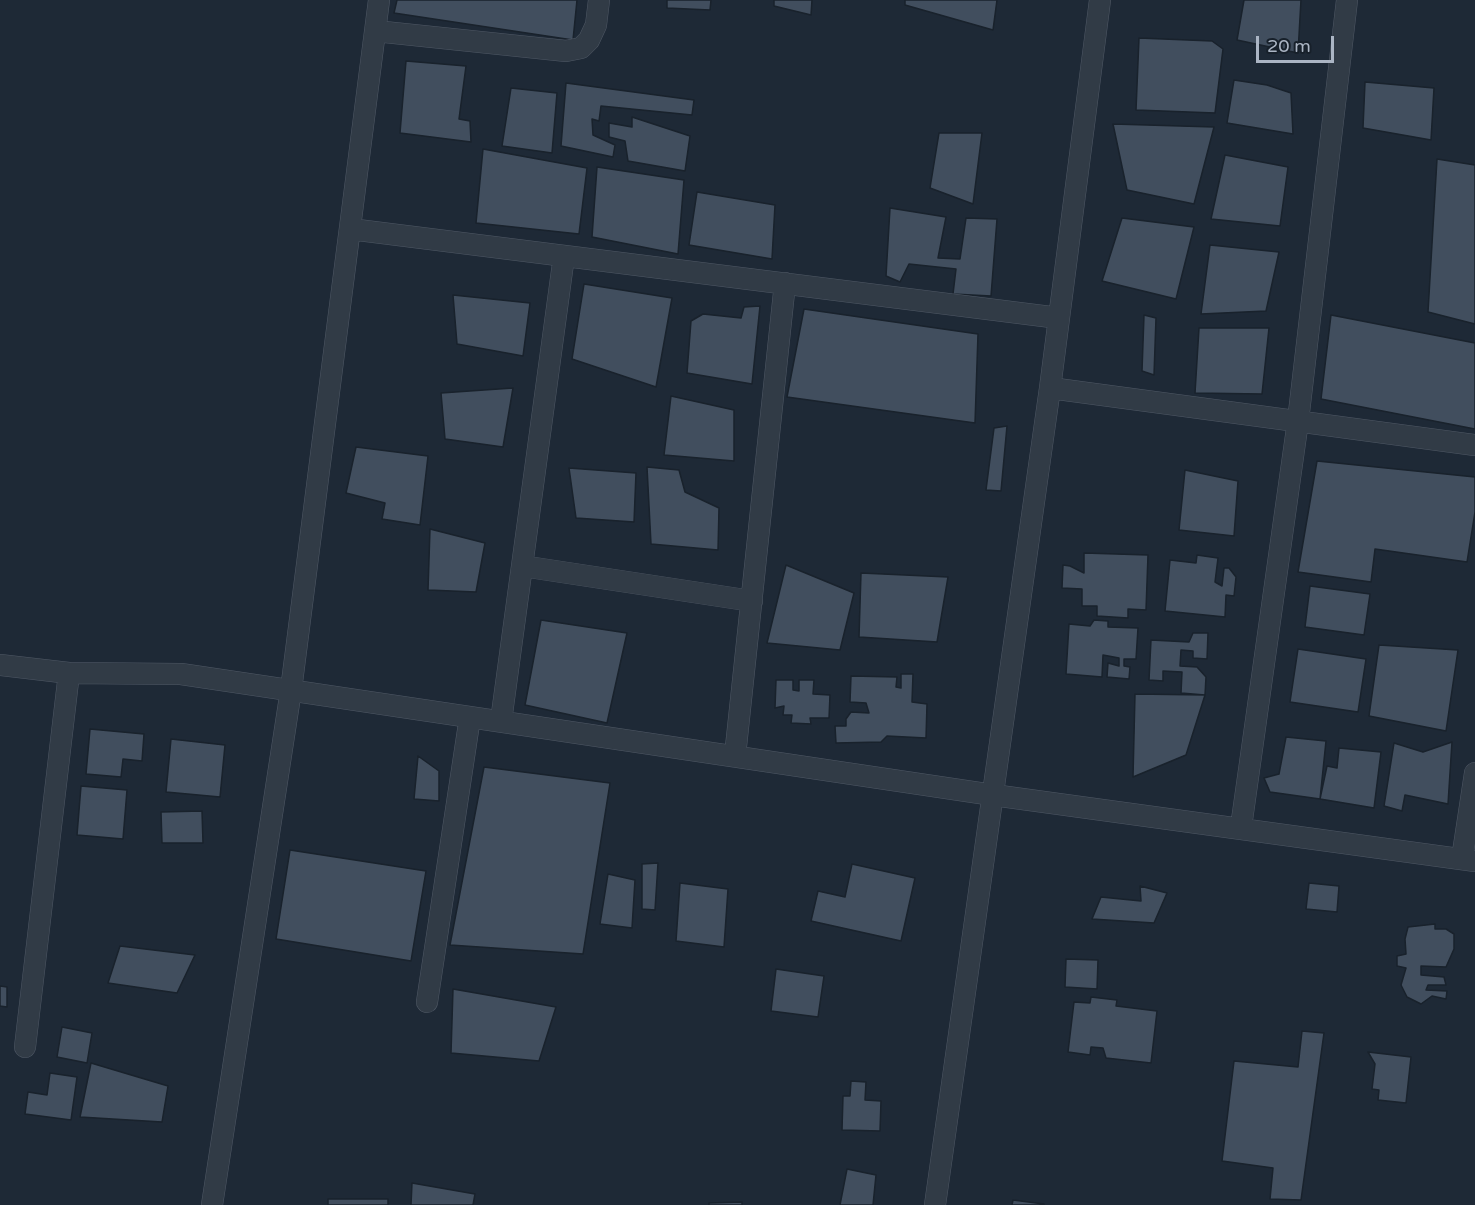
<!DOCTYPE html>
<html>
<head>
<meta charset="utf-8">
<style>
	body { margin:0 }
	#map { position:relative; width:1475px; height:1205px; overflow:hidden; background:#1e2936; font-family:"Varela Round",sans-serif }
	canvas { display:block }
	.scale { position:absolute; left:1256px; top:36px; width:78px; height:27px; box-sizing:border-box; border:3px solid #abb5c4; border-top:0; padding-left:8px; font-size:18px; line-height:21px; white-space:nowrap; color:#abb5c4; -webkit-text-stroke:4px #17202a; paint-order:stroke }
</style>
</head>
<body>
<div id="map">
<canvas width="1475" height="1205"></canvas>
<div class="scale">20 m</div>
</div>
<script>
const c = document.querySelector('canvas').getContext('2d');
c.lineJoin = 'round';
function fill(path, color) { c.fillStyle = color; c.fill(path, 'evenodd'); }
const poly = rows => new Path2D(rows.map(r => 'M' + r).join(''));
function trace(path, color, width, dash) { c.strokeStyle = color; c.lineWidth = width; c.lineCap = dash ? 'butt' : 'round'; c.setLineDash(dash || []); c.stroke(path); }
const building = poly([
	[397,0,577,0,573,40,394,13,397,0],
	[667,0,711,0,710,10,667,8,667,0],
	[774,0,812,0,811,15,774,6,774,0],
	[905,0,997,0,993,30,905,5,905,0],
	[1244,0,1301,0,1298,53,1237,40,1244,0],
	[1139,38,1212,41,1223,49,1215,113,1136,110,1139,38],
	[406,61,466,66,459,119,470,121,471,142,400,133,406,61],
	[1234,80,1267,85,1291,93,1293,134,1227,123,1234,80],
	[1365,82,1434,88,1431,140,1363,128,1365,82],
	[566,83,694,100,692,115,601,106,599,121,592,119,593,135,615,145,613,157,561,146,566,83],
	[511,88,557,93,552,153,502,146,511,88],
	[632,117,690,136,685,171,628,161,625,141,609,137,609,123,632,127,632,117],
	[1113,124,1214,127,1194,204,1127,190,1113,124],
	[939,133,982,133,973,204,930,188,939,133],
	[483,149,587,168,579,234,476,223,483,149],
	[1225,155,1288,167,1280,226,1211,219,1225,155],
	[1437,159,1475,165,1475,324,1428,312,1437,159],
	[597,167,684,180,678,254,592,237,597,167],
	[697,192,775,205,772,259,689,245,697,192],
	[890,208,946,217,938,258,960,259,966,218,997,219,991,296,953,294,956,269,909,264,900,282,886,276,890,208],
	[1122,218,1194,227,1176,299,1102,281,1122,218],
	[1210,245,1279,252,1266,311,1201,314,1210,245],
	[584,284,672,298,656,387,572,359,584,284],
	[453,295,530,303,523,356,457,344,453,295],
	[760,306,752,384,687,373,691,321,703,314,741,318,744,307,760,306],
	[804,309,978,334,975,423,787,397,804,309],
	[1144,315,1156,318,1154,375,1142,371,1144,315],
	[1331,315,1475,343,1475,429,1321,399,1331,315],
	[1199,328,1269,328,1262,394,1195,393,1199,328],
	[513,388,503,447,445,439,441,393,513,388],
	[671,396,734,410,734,461,664,455,671,396],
	[1007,426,1001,491,986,490,994,428,1007,426],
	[356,447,428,456,420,525,382,519,385,503,346,493,356,447],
	[1317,461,1475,477,1475,512,1467,562,1375,549,1371,582,1298,572,1317,461],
	[647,467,679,470,685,492,719,508,718,550,651,544,647,467],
	[569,468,636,473,634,522,576,518,569,468],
	[1185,470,1238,481,1234,536,1179,530,1185,470],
	[430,529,485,543,476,592,428,590,430,529],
	[1084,553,1148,555,1146,610,1128,609,1128,618,1097,616,1097,606,1082,606,1082,589,1062,588,1063,565,1070,566,1084,573,1084,553],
	[1197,555,1218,558,1215,582,1222,586,1224,568,1229,568,1236,577,1234,596,1226,595,1225,617,1165,611,1170,560,1196,563,1197,555],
	[786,565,854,593,840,650,767,643,786,565],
	[861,573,948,577,937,642,859,637,861,573],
	[1310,586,1370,594,1364,635,1305,627,1310,586],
	[541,620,627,633,607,723,525,705,541,620],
	[1094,620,1108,621,1108,627,1138,628,1136,659,1124,659,1124,666,1130,667,1129,679,1107,677,1108,663,1119,666,1119,658,1103,655,1102,677,1066,674,1069,624,1090,626,1094,620],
	[1193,633,1208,633,1207,659,1193,658,1193,651,1181,650,1180,666,1197,667,1206,677,1205,695,1181,693,1182,672,1163,671,1163,681,1149,680,1151,640,1189,642,1193,633],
	[1379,645,1458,650,1446,731,1369,716,1379,645],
	[1298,649,1366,659,1358,712,1290,702,1298,649],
	[901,674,913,674,912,702,927,704,926,738,887,736,881,742,836,743,835,726,846,726,846,719,851,712,869,713,866,703,850,702,851,676,897,677,896,687,901,688,901,674],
	[776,680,793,680,793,690,799,691,799,680,814,680,813,694,830,695,829,718,810,718,811,724,791,723,792,715,783,715,784,706,775,708,776,680],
	[1135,694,1205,695,1186,755,1133,777,1135,694],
	[90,729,144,734,142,761,123,759,121,777,86,774,90,729],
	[1286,737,1326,741,1320,799,1270,792,1264,778,1279,774,1286,737],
	[171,739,225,745,220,797,166,792,171,739],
	[1452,742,1448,804,1405,795,1402,811,1384,806,1394,743,1423,752,1452,742],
	[1339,748,1381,752,1374,808,1320,799,1327,766,1337,768,1339,748],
	[418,756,439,771,439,801,414,799,418,756],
	[484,767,610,783,583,954,450,945,484,767],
	[81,786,127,790,123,839,77,835,81,786],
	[202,811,203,843,162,843,161,812,202,811],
	[290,850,426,871,411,961,276,939,290,850],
	[658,863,655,910,642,909,642,864,658,863],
	[852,864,915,878,901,941,811,921,818,891,845,897,852,864],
	[608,874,635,880,632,928,600,924,608,874],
	[680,883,728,889,724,947,676,941,680,883],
	[1309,883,1339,886,1337,912,1306,909,1309,883],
	[1140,886,1167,893,1154,923,1092,919,1101,897,1141,901,1140,886],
	[1435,924,1435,929,1446,929,1454,934,1454,949,1446,967,1421,966,1421,975,1444,977,1446,985,1428,985,1426,990,1447,991,1446,999,1432,996,1421,1004,1407,997,1401,985,1406,968,1397,966,1397,956,1406,954,1405,939,1408,927,1435,924],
	[120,946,195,955,177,993,108,983,120,946],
	[1066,959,1098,960,1097,989,1065,987,1066,959],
	[776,969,824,976,818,1017,771,1011,776,969],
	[0,986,7,987,7,1007,0,1006,0,986],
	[453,989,556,1007,539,1061,451,1053,453,989],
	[1091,997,1117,1000,1116,1006,1157,1011,1151,1063,1106,1058,1103,1048,1091,1047,1090,1055,1068,1052,1074,1002,1090,1003,1091,997],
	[62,1027,92,1033,87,1063,57,1057,62,1027],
	[1302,1031,1324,1033,1301,1200,1270,1199,1273,1168,1222,1161,1234,1061,1298,1067,1302,1031],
	[1368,1052,1411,1057,1406,1103,1378,1100,1379,1090,1372,1089,1375,1064,1368,1052],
	[91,1063,168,1086,162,1122,80,1117,91,1063],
	[50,1073,77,1077,71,1120,25,1114,28,1092,47,1095,50,1073],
	[851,1081,866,1082,865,1100,881,1101,880,1131,842,1130,843,1096,850,1096,851,1081],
	[847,1169,876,1175,873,1205,840,1205,847,1169],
	[412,1183,475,1194,473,1205,411,1205,412,1183],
	[328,1199,388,1199,388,1205,328,1205,328,1199],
	[1013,1200,1044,1204,1044,1205,1012,1205,1013,1200],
	[742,1202,742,1205,709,1205,709,1203,742,1202]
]);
fill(building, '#414e5e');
trace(building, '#19222c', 1.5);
const minor = poly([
	[375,31,566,51,581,48,589,40,596,25,599,0],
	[350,229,1059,318],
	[1050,388,1475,445],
	[522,566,752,601],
	[0,665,69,673,181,674,993,795,1475,861],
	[501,721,564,256],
	[735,756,785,283],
	[1241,827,1298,421,1347,0],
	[1462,859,1475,773],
	[427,1002,470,717],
	[25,1047,69,673],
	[212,1205,291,690,379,0],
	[935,1205,1050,388,1100,0]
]);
trace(minor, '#4f5865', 22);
trace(minor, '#313b46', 21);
</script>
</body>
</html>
